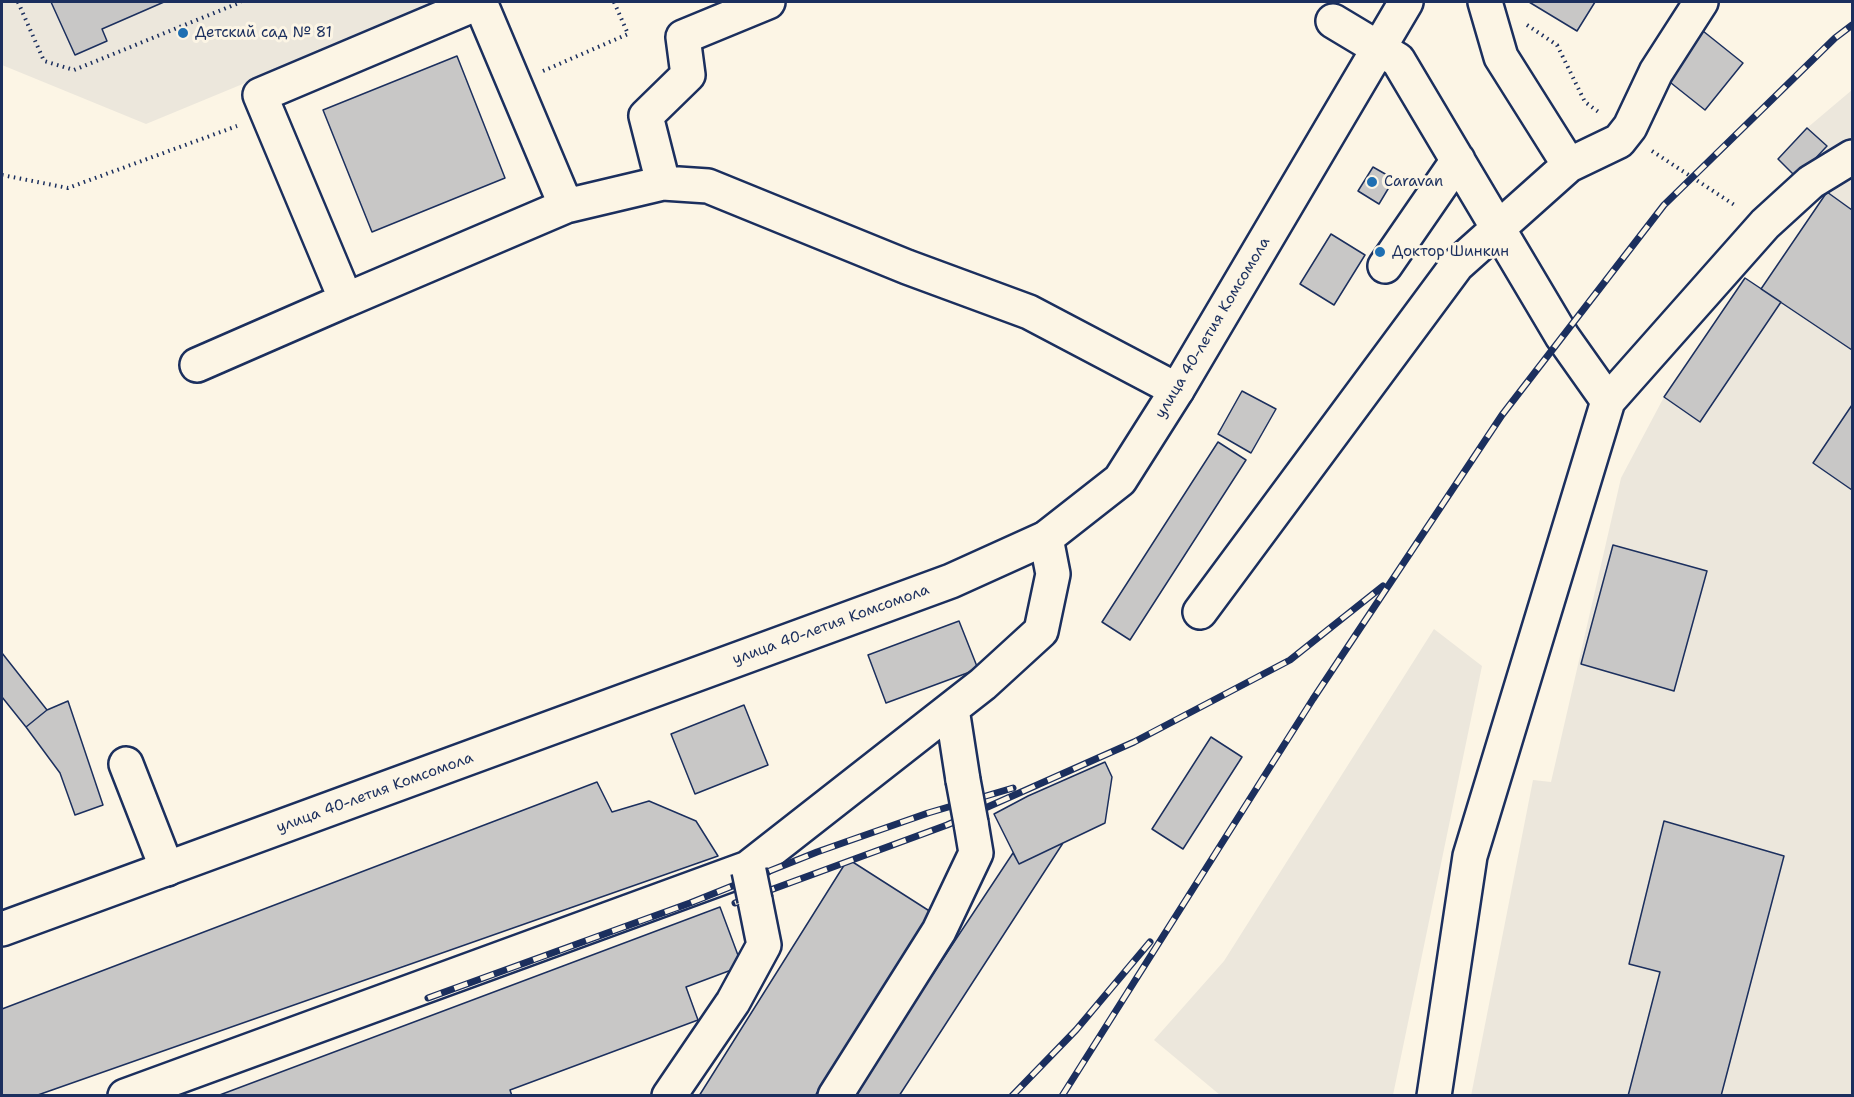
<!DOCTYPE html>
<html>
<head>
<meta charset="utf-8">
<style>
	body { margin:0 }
	#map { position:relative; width:1854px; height:1097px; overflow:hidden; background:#fcf5e5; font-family:"Shantell Sans",sans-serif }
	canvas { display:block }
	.frame { position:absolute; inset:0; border:3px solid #1b2f5e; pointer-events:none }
</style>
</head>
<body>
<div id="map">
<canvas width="1854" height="1097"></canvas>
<div class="frame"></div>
</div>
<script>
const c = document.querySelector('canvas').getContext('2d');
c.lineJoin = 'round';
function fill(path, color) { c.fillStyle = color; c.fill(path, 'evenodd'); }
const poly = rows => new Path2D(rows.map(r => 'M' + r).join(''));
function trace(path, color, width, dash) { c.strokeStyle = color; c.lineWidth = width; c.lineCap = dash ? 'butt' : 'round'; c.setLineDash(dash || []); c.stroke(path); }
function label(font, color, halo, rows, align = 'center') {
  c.font = font + ' "Shantell Sans",sans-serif'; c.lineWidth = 6; c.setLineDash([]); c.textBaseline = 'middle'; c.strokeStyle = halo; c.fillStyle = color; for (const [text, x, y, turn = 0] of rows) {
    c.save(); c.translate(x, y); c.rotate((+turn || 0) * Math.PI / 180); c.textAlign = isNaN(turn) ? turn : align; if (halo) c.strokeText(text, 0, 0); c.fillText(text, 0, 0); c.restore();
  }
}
fill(poly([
	[2,2,441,2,146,124,2,65],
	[1852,90,1852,1095,1471,1096,1533,780,1551,782,1621,478,1664,397,1745,278,1761,289,1826,192,1797,178,1778,159,1807,128],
	[1434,629,1482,666,1393,1095,1220,1095,1154,1040,1224,961]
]), '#ece7dc');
const building = poly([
	[51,2,164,2,102,29,107,41,75,55,51,2],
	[1529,2,1595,2,1577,31,1529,2],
	[1703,31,1743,63,1705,110,1666,79,1703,31],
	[457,56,505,178,372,232,323,110,457,56],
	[1807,128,1827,146,1797,178,1778,159,1807,128],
	[1373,167,1394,179,1379,204,1358,191,1373,167],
	[1827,192,1852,210,1852,350,1761,289,1827,192],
	[1331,234,1365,255,1334,305,1300,284,1331,234],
	[1745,278,1781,302,1700,422,1664,397,1745,278],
	[1242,391,1276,409,1251,453,1218,434,1242,391],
	[1852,405,1852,490,1813,463,1852,405],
	[1218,442,1246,460,1130,640,1102,622,1218,442],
	[1613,545,1707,571,1674,691,1581,664,1613,545],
	[959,621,978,669,886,703,868,655,959,621],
	[2,653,47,710,26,727,2,697,2,653],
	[68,701,103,805,75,815,60,773,26,727,47,710,68,701],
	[744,705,768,765,695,794,671,734,744,705],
	[1211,737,1242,757,1183,849,1152,829,1211,737],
	[1105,762,1112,777,1105,823,1019,864,994,814,1028,796,1105,762],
	[597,782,612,812,649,801,696,821,718,856,35,1096,2,1096,2,1009,597,782],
	[1664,821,1784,856,1721,1096,1628,1096,1660,972,1629,964,1664,821],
	[1063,843,899,1096,852,1096,1013,853,1019,864,1063,843],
	[848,859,931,912,815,1096,699,1096,848,859],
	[720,907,742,966,686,987,698,1020,510,1090,512,1096,217,1096,720,907]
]);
fill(building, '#c8c7c6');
trace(building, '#1b2f5e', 1.5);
const minor = poly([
	[480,2,566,206,346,300,260,95,480,2],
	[1333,21,1398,60,1562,336,1608,401,1470,856,1434,1096],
	[1569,165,1619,141,1630,127,1656,72,1701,2],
	[663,183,646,116,688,75,683,37,768,2],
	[566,206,663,183,708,186,907,267,1029,312,1177,390],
	[1385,266,1458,160],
	[197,365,346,300],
	[1608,401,1765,224,1811,182,1852,157],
	[1200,612,1457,265,1569,165,1501,57,1485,2],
	[952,709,963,780],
	[126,764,167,869],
	[125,1096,748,868,983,684,1041,631,1053,574,1046,538],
	[669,1096,733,1002,764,945,755,900],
	[835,1096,939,931,976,853,971,823]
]);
const major = poly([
	[2,929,951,581,1046,538,1120,480,1177,390,1406,2]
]);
trace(minor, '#1b2f5e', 38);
trace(major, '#1b2f5e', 38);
trace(poly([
	[18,2,44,61,74,70,241,2],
	[1527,25,1557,45,1585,102,1600,113],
	[543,71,628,34,614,2],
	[1652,151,1736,206],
	[2,175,68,188,237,126]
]), '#1b2f5e', 4, [1.5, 4.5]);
trace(minor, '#fcf5e5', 33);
trace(major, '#fcf5e5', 33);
const rail = poly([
	[735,903,947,825,1134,742,1290,660,1383,586],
	[428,998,690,903,817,852,928,813,1013,788],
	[1012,1096,1076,1030,1150,942],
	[1062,1096,1313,699,1502,415,1664,205,1835,38,1852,25]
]);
trace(rail, '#1b2f5e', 7);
trace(rail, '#fcf5e5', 4.5, [14]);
const minorBridge = poly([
	[963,780,971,823],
	[749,871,755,900]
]);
trace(minorBridge, '#1b2f5e', 38, []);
trace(minorBridge, '#fcf5e5', 33);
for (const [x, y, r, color] of [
	[183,33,6,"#1f6fb2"],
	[1372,182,6,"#1f6fb2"],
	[1380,252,6,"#1f6fb2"]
]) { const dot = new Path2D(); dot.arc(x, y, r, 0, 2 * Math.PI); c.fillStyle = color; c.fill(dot); trace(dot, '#fcf5e5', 2); }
label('15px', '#1b2f5e', '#fcf5e5', [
	["Детский сад № 81",195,33],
	["Caravan",1384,182],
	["Доктор Шинкин",1392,252]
], 'left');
label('15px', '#1b2f5e', '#fcf5e5', [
	["улица 40-летия Комсомола",1213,328,-59],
	["улица 40-летия Комсомола",831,625,-20],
	["улица 40-летия Комсомола",375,793,-20]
]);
</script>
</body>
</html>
